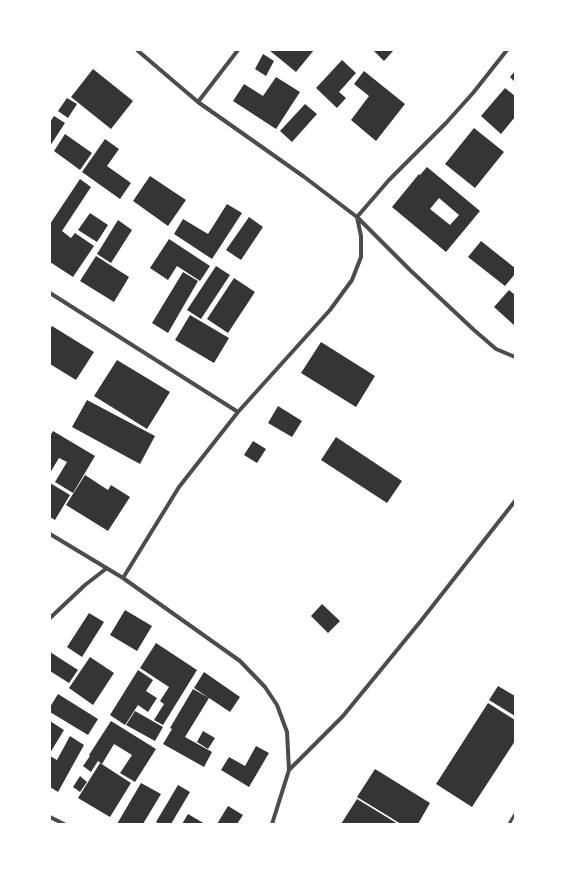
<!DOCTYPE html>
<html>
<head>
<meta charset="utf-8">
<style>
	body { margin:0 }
	#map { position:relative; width:565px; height:874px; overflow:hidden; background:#fff; font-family:Spectral,serif }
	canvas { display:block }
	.frame { position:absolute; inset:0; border:51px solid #fff; pointer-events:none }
</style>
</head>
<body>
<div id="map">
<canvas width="565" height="874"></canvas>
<div class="frame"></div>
</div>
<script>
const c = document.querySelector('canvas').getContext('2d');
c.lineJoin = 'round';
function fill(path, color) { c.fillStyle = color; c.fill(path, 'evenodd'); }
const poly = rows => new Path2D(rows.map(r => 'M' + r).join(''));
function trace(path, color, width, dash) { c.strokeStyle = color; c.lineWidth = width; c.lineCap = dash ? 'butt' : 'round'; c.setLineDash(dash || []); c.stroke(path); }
fill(poly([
	[269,50,314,50,296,72],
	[373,50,391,50,393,51,384,61],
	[263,54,274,61,266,76,255,69],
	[342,60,356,73,339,92,346,98,337,108,316,88],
	[93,69,133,101,111,129,71,97],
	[364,71,405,104,376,141,351,120,369,96,354,84],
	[515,71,515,82,510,77],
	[276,77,300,92,276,129,233,101,244,84,263,96],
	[505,88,515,96,515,117,501,134,481,116],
	[67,98,77,104,68,118,58,111],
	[305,104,317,114,292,142,280,131],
	[54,116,65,123,50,146,50,122],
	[474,128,504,152,475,188,445,164],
	[65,134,92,153,80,170,54,151],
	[105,139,119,149,107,166,131,183,120,199,82,172],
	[427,167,480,211,446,252,392,207,419,174,420,175],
	[439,198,459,215,450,225,430,209],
	[150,176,186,200,168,226,133,201],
	[80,179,91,187,62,231,71,238,75,233,94,246,73,277,50,262,50,224],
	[227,204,242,213,212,259,174,234,183,219,208,234],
	[90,213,108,225,97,242,78,230],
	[249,217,263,227,241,260,226,250],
	[118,220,132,230,111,263,97,254],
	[169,239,210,266,200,281,177,266,168,280,150,268],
	[481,241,515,268,515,274,505,286,468,257],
	[96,256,129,277,114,302,80,281],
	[216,266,230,275,201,319,187,310],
	[183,272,198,281,168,333,152,323],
	[234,278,255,292,228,333,207,319],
	[509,290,515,295,515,326,494,307],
	[190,315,229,338,214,363,175,340],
	[52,326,94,352,76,380,50,364,50,329],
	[321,342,375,376,356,407,301,373],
	[117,360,170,392,147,429,94,396],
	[87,400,155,436,140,464,72,427],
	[278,406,302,421,292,437,268,423],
	[53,431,95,456,73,493,55,482,67,462,59,458,50,473,50,436],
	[336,437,402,481,387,503,321,460],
	[253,441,266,449,257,463,244,455],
	[85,475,108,490,111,485,130,497,108,531,66,505],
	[50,483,70,495,55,520,50,517],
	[322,604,340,621,328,633,311,616],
	[125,610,152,626,137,651,110,635],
	[89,613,104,622,82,657,67,647],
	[156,643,197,670,163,725,154,720,164,704,160,701,169,687,140,668],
	[50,652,78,670,69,683,50,671],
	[90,657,114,673,93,705,69,688],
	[138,670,153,680,146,691,157,698,148,712,138,705,125,725,110,715],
	[204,672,240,697,230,712,194,688],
	[498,686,515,696,515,716,489,700],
	[193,689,209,698,185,737,212,752,204,767,163,744,172,729,170,728],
	[58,694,98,719,88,735,50,712,50,707],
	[488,703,515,720,515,741,472,807,436,784],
	[135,711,163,727,155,741,126,725],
	[50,721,64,730,50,753],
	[111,721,156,749,135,782,120,773,132,755,114,744,102,764,98,761,91,772,83,766,90,756,89,755],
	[203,731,215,738,208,749,197,742],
	[70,736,84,745,58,792,50,787,50,756,57,760],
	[256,746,269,753,249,787,221,770,229,757,245,766],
	[100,763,131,783,110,817,78,798],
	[375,769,430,803,418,824,401,824,357,797],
	[80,776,87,782,80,792,73,787],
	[141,783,161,794,143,824,117,824],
	[178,785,190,792,171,824,160,824,156,822],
	[357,799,398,824,341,824],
	[228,806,243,815,237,824,217,824],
	[188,814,205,824,182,824]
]), '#353535');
trace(poly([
	[509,824,515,814]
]), '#4c4c4c', 3);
trace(poly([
	[507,50,473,93,446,123,389,180,357,217,410,270,474,330,496,349,515,357],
	[198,102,238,50],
	[50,293,238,412],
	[50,534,123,578,240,661,265,687,277,705,287,732,289,770,272,824],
	[123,578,179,487,238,412,330,310,352,280,361,257,361,236,357,217,303,176,198,102,137,50],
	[50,618,85,585,107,568],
	[289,770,343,716,420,622,515,501],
	[50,817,64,824]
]), '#4c4c4c', 4);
</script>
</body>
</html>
